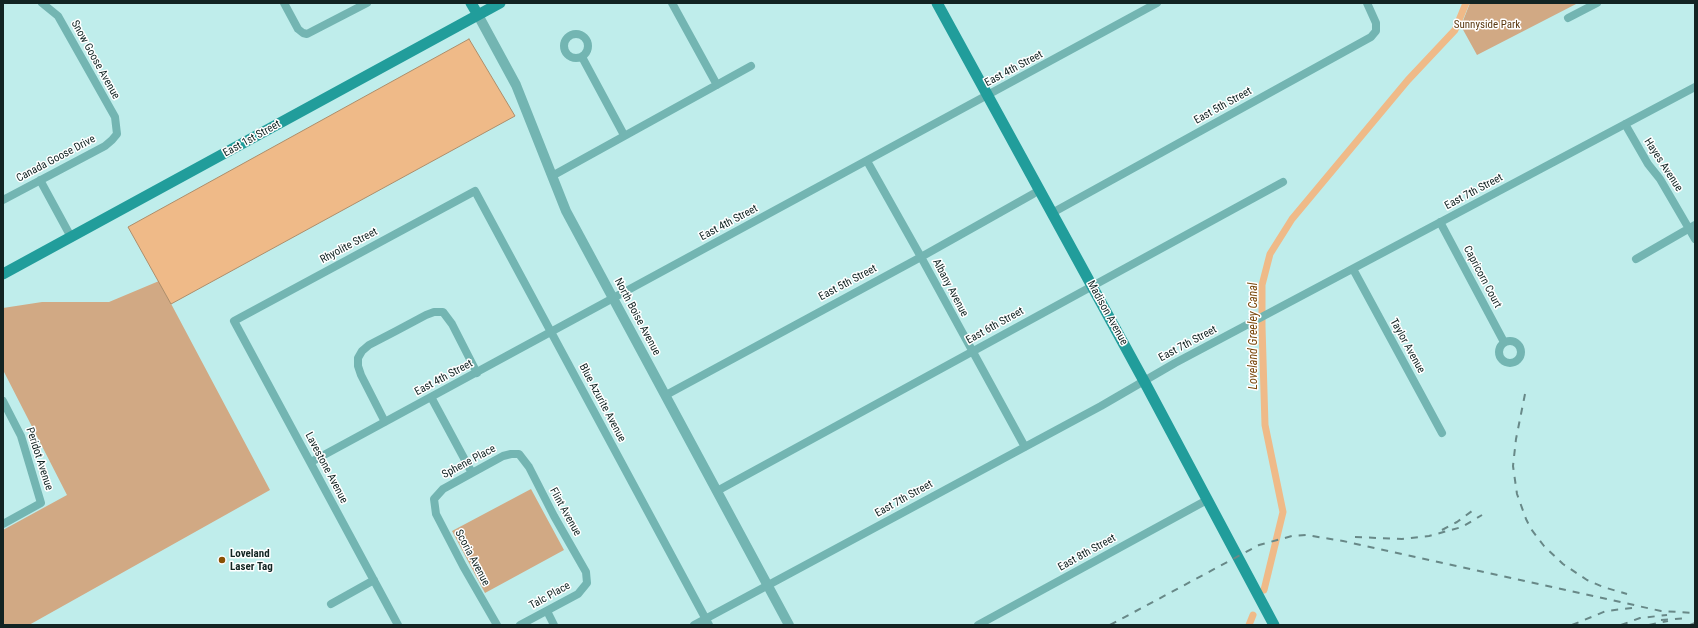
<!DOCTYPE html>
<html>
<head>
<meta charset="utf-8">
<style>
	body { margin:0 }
	#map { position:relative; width:1698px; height:628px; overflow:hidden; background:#bfedeb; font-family:"Roboto Condensed",sans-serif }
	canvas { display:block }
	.frame { position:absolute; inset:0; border:4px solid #122423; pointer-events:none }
</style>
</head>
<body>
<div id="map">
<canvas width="1698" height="628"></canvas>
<div class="frame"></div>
</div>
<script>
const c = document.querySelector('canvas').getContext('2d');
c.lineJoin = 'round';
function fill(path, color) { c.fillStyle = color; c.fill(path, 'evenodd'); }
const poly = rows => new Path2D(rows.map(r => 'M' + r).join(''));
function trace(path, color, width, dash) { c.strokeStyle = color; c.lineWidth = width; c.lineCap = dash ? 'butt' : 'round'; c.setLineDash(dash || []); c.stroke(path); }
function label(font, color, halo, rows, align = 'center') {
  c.font = font + ' "Roboto Condensed",sans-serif'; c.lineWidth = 3; c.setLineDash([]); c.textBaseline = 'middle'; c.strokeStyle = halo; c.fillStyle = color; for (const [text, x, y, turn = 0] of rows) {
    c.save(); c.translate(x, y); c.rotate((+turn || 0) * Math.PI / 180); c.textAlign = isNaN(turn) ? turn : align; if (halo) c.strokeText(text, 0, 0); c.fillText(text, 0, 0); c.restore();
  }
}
fill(poly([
	[1470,3,1578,3,1477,55,1461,26],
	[159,281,270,490,29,625,3,625,3,530,67,495,3,370,3,308,42,302,109,302],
	[531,489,564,550,485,593,452,531]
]), '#d1a984');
const water = poly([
	[469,39,515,116,171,304,128,227,469,39]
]);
fill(water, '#efba88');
trace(water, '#ad8d6a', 1);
trace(poly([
	[1264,590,1283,512,1265,425,1262,326,1262,285,1270,254,1292,219,1408,80,1455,30,1466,3],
	[1249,625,1253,615]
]), '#efba88', 7);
trace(poly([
	[284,3,298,29,303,33,307,34,367,3],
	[672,3,717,85],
	[1568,18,1597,3],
	'564 46a12 12 0 1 1 24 0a12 12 0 1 1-24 0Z',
	[582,57,624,135],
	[1625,124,1648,164,1660,179,1695,239],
	[867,161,921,257,1025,447],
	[552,176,751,66],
	[40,180,71,237],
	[3,200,105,146,112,140,117,134,115,117,58,16,42,3],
	[1052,213,1371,37,1376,31,1376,23,1367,3],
	[1440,222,1504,342],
	[1636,259,1695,225],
	[1353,269,1442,433],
	'1499 352a11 11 0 1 1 22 0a11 11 0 1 1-22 0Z',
	[666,395,921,257,1033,194,1039,190],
	[431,397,472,473],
	[3,401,21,436,41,503,3,524],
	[385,422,361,375,358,366,358,358,362,351,369,345,396,331,426,315,434,312,443,312,452,324,477,373],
	[311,462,1157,3],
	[717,491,1283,182],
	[331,604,374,580],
	[547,611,554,625],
	[398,625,234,321,475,191,709,625],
	[497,625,463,566,436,514,434,499,443,489,472,473,503,456,511,454,519,454,529,467,554,516,586,572,587,583,578,594,520,625],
	[694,625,1101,406,1175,363,1695,87],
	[978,625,1207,500]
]), '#73b5b2', 8);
trace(poly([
	[478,15,516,85,566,211,789,625]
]), '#73b5b2', 10);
trace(poly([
	[471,3,478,15],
	[937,3,1144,381,1274,625],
	[3,274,500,3]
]), '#219d9b', 11);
trace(poly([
	[1525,394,1516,439,1513,466,1517,494,1526,519,1531,529,1544,546,1563,564,1587,580,1603,587,1627,594],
	[1442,530,1457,522,1476,508],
	[1355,537,1402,539,1429,536,1462,527,1482,515],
	[1661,620,1687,618],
	[1110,625,1259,545,1292,536,1306,535,1343,541,1661,611,1695,613],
	[1572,625,1606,611,1632,608],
	[1621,625,1640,618,1667,615],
	[1649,625,1668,621],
	[1690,625,1695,623]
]), '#688887', 2, [7, 7]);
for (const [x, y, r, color] of [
	[222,560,4,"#895004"]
]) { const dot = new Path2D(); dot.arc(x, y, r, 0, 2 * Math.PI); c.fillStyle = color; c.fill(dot); trace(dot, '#fff', 1.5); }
label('11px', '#5b3912', '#fff', [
	["Sunnyside Park",1487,25]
]);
label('11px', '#122423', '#fff', [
	["Snow Goose Avenue",95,60,61],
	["East 4th Street",1014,69,-28],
	["East 5th Street",1223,106,-29],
	["East 1st Street",252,139,-29],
	["Canada Goose Drive",56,159,-28],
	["Hayes Avenue",1663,165,57],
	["East 7th Street",1474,192,-28],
	["East 4th Street",729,223,-28],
	["Rhyolite Street",349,246,-28],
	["Capricorn Court",1482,277,62],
	["East 5th Street",848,283,-28],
	["Albany Avenue",950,288,62],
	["Madison Avenue",1107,313,61],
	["North Boise Avenue",637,317,62],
	["East 6th Street",995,326,-29],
	["East 7th Street",1188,344,-28],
	["Taylor Avenue",1407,346,61],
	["East 4th Street",444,378,-28],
	["Blue Azurite Avenue",602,403,62],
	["Peridot Avenue",39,459,72],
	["Sphene Place",469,462,-28],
	["Lavestone Avenue",326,468,62],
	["East 7th Street",904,499,-29],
	["Flint Avenue",565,512,61],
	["East 8th Street",1087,553,-29],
	["Scoria Avenue",472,558,62],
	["Talc Place",550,596,-29]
]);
label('bold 11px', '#122423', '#fff', [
	["Loveland",230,554],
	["Laser Tag",230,567]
], 'left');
label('italic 12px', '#79480c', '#fff', [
	["Loveland Greeley Canal",1254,336,-90]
]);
</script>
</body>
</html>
